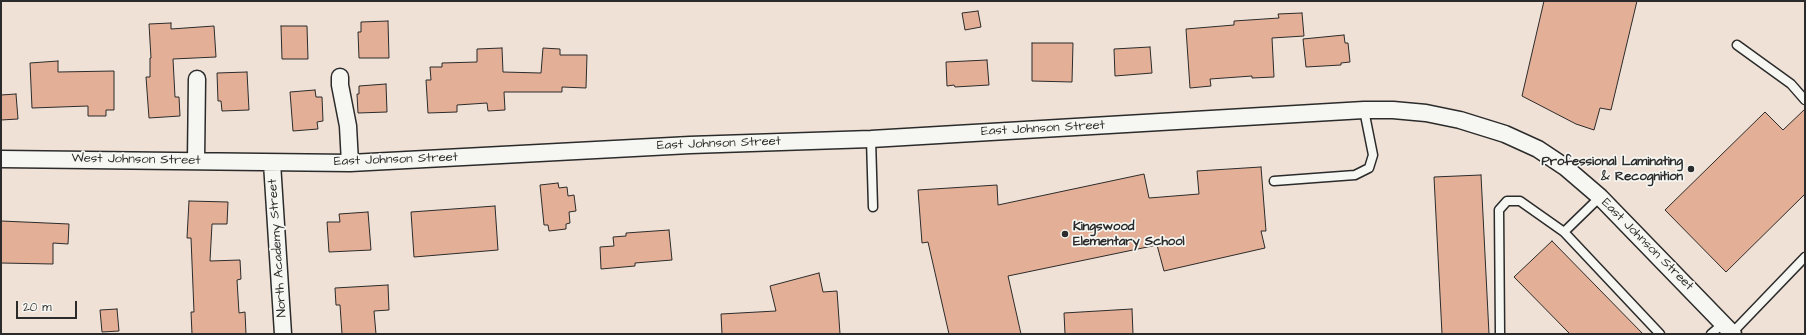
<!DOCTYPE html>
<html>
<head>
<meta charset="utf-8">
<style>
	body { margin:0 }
	#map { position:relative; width:1806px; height:335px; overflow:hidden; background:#f0e1d6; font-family:"Architects Daughter",sans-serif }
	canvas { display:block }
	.frame { position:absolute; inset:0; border:2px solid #2b2b2b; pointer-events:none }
	.scale { position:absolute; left:16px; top:301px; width:61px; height:18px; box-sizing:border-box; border:2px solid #2b2b2b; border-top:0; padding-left:5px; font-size:12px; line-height:14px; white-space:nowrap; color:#2b2b2b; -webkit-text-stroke:3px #f6f6f2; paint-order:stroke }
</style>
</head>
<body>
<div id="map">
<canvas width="1806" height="335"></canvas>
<div class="frame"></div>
<div class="scale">20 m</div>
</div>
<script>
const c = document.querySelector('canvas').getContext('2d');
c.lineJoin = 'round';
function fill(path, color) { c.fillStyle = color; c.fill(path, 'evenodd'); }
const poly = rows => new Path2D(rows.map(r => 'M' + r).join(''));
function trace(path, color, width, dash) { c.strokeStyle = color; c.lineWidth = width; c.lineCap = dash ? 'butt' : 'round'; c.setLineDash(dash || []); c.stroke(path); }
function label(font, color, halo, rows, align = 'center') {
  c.font = font + ' "Architects Daughter",sans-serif'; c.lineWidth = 3.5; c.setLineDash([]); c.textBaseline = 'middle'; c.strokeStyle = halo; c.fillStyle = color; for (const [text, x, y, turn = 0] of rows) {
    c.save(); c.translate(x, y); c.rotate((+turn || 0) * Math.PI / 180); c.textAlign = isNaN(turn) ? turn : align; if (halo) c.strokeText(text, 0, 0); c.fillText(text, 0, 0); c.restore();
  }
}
const building = poly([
	[1544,1,1637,1,1611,110,1600,108,1594,130,1576,124,1522,96,1544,1],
	[978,11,981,27,965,30,962,13,978,11],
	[1302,13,1304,36,1272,38,1274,77,1252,78,1252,76,1210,79,1211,86,1190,88,1186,29,1234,25,1234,21,1279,18,1278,14,1302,13],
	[388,21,389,58,359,58,358,32,361,32,361,22,388,21],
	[171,23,171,29,214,26,216,57,173,59,175,97,179,97,180,116,149,118,146,77,150,77,150,58,151,58,149,24,171,23],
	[281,26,307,26,308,59,282,59,281,26],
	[1344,35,1345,43,1348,43,1350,62,1341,63,1341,65,1306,67,1303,39,1344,35],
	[1032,43,1073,43,1072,82,1032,81,1032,43],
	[1150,47,1152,73,1115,76,1114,49,1150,47],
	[502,48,503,72,541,73,543,48,560,49,560,55,587,55,586,88,562,87,562,92,504,92,505,110,488,111,487,103,457,105,457,112,428,113,426,80,431,80,430,67,442,67,442,63,477,62,477,49,502,48],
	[987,60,989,85,955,87,954,85,947,86,946,62,987,60],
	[58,61,58,72,114,71,114,110,106,110,106,116,88,116,88,106,32,108,30,63,58,61],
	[247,72,249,110,222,111,221,101,218,101,217,73,247,72],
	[386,84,387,112,358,113,357,94,359,94,359,86,386,84],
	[315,90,316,97,322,97,323,121,317,122,318,129,293,131,290,92,315,90],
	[16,94,18,119,1,120,1,95,16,94],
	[1805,109,1805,194,1726,272,1665,210,1765,112,1783,130,1805,109],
	[1261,167,1266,231,1261,231,1265,248,1164,271,1157,245,1008,276,1021,334,949,334,928,242,922,243,918,190,997,185,998,205,1144,174,1149,198,1199,194,1197,171,1261,167],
	[1481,175,1489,334,1442,334,1434,177,1481,175],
	[558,183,559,188,567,187,568,196,574,195,576,211,569,212,570,223,566,224,566,229,549,231,548,225,544,225,540,185,558,183],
	[189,201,228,202,227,224,212,224,210,261,240,260,241,279,237,280,239,313,245,312,246,334,192,334,191,312,194,312,191,238,187,238,189,201],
	[495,206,498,250,414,257,411,212,495,206],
	[368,212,371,250,329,252,327,222,340,222,339,214,368,212],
	[1,221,69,224,68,244,53,243,53,264,1,263,1,221],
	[669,230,672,260,635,263,635,266,601,269,600,247,614,246,613,237,626,236,626,233,669,230],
	[1552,241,1643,334,1570,334,1514,277,1552,241],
	[819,273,823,292,837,291,840,334,722,334,721,314,776,311,770,286,819,273],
	[388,285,389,310,374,311,376,334,342,334,340,305,336,305,335,288,388,285],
	[117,309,119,331,102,332,100,310,117,309],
	[1132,309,1133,334,1065,334,1064,313,1132,309]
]);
fill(building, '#e3af96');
trace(building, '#2b2b2b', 1);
const lane = poly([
	[1737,45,1791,84,1805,100],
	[871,139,873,207],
	[1274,181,1355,175,1369,168,1373,155,1364,110],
	[1564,232,1600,197],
	[1732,333,1805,257],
	[1500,334,1499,210,1507,201,1520,201,1564,232,1660,334],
	[1711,334,1724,323]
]);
const street = poly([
	[340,77,340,85,348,126,350,163],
	[1,159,350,163,690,145,871,139,1364,110,1393,110,1426,113,1460,120,1505,134,1538,149,1565,167,1600,197,1733,334],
	[196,161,197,79],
	[272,163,283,334]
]);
trace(lane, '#2b2b2b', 11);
trace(street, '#2b2b2b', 19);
trace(lane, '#f6f6f2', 8);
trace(street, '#f6f6f2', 16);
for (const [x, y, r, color] of [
	[1691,169,4,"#2b2b2b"],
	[1065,234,4,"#2b2b2b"]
]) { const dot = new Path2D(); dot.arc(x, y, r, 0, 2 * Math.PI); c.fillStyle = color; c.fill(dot); trace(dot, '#f6f6f2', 1.5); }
label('13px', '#2b2b2b', '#f6f6f2', [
	["East Johnson Street",1043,129,-3],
	["East Johnson Street",719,144,-2],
	["West Johnson Street",136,160,1],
	["East Johnson Street",396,160,-2],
	["East Johnson Street",1647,245,45],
	["North Academy Street",278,248,-94]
]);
label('bold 13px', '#2b2b2b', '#f6f6f2', [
	["Professional Laminating",1683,162],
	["& Recognition",1683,177],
	["Kingswood",1073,227,"left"],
	["Elementary School",1073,242,"left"]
], 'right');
</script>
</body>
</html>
